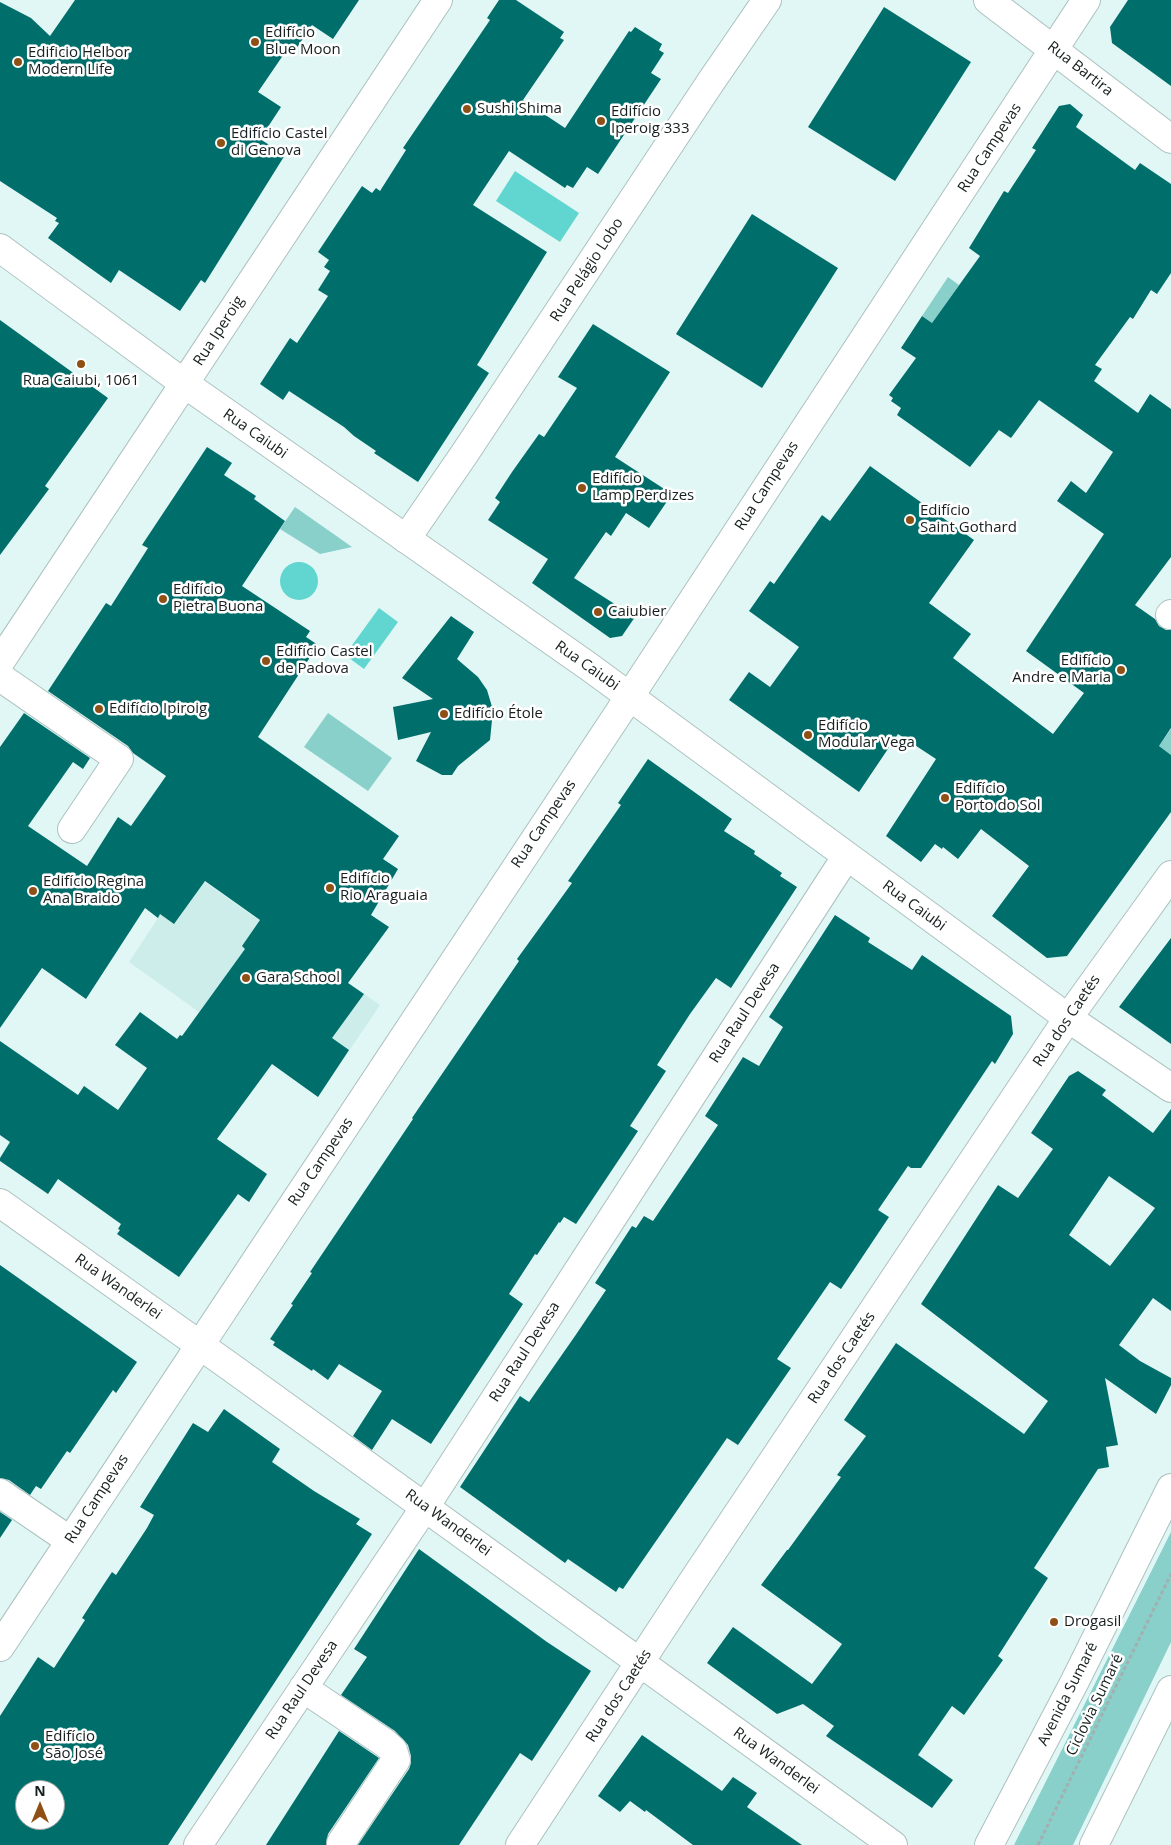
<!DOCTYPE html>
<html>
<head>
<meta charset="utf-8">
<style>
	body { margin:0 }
	#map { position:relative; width:1171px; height:1845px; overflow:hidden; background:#e1f7f5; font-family:"Open Sans",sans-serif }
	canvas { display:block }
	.north { position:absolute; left:15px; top:1780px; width:50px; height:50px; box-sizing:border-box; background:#fff; border:1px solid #a2a5a5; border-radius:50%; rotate:0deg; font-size:14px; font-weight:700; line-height:20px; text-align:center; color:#171f1f }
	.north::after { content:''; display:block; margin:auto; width:18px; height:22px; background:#8e5015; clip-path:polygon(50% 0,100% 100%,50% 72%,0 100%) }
</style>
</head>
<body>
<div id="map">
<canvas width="1171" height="1845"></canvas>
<div class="north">N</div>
</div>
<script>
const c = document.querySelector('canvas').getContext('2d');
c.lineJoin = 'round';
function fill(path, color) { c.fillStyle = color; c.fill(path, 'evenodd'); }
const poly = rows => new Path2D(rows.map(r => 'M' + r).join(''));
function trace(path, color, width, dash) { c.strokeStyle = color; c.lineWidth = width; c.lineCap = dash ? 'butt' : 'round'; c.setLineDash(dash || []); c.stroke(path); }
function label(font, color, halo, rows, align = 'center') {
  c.font = font + ' "Open Sans",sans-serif'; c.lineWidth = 5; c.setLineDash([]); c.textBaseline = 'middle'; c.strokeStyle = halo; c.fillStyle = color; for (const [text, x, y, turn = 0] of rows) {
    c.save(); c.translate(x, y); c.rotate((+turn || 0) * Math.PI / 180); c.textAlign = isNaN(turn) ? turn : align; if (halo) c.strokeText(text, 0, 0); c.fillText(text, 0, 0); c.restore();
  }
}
fill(poly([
	[189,871,380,1005,318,1097,129,962]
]), '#cdedea');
fill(poly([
	[948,277,959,285,932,323,922,316],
	[295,507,335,535,352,547,320,554,280,529],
	[328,713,392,758,368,791,304,747],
	[1171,729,1171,755,1159,746],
	[1171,1532,1171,1642,1073,1845,1014,1845]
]), '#89cfca');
fill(poly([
	[515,171,579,213,560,242,496,201],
	'280 581a19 19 0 1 1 38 0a19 19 0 1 1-38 0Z',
	[379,608,398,622,364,669,345,655]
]), '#61d6d0');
fill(poly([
	[75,0,359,0,333,39,312,25,294,52,288,48,258,92,281,107,260,139,285,155,205,283,201,280,180,311,119,270,111,283,48,238,59,223,55,221,57,218,0,181,0,2,31,18,50,36],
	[499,0,516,0,564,32,560,38,564,40,523,100,565,128,629,31,631,32,635,27,662,44,659,50,664,53,651,73,661,79,598,174,587,167,573,188,567,185,565,188,509,151,473,205,547,252,477,365,489,373,418,482,374,453,376,451,354,436,344,427,289,391,283,400,260,384,290,338,297,343,328,296,318,290,330,271,324,267,329,260,318,252,362,186,372,193,376,188,380,191,406,150,403,148,490,20,487,18],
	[1128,0,1171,0,1171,86,1112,43,1110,27],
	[884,7,971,62,895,181,808,127],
	[1070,104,1083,115,1076,127,1135,170,1140,163,1171,184,1171,273,1157,294,1151,290,1133,319,1130,317,1095,365,1102,369,1094,381,1138,413,1150,394,1171,409,1171,557,1135,605,1155,619,1159,626,1166,630,1171,630,1171,728,1159,746,1171,755,1171,812,1067,956,1047,958,992,916,1029,866,981,829,958,859,943,847,942,849,935,844,921,862,886,836,936,759,898,734,859,792,729,700,749,672,770,687,799,647,749,611,770,581,774,584,822,515,830,521,870,466,974,540,929,603,971,634,953,658,1053,734,1084,693,1026,651,1104,534,1057,501,1071,481,1086,493,1113,452,1039,400,1011,438,999,430,970,467,897,415,901,408,891,401,893,398,889,395,916,358,901,348,922,316,932,323,980,256,969,248,1004,191,1008,193,1036,150,1032,148,1059,106],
	[752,214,838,268,762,388,676,334],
	[0,320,108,398,45,486,49,489,0,555],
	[593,324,670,372,615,457,672,494,649,528,626,513,611,536,606,532,574,578,635,617,622,636,610,638,532,583,548,559,488,520,500,502,495,498,512,472,539,434,544,437,577,388,558,377],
	[207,447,232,463,224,475,256,496,254,499,285,521,242,586,310,631,306,637,318,645,258,737,399,836,383,859,398,869,371,915,389,927,348,983,364,994,332,1038,349,1050,318,1097,272,1064,217,1139,267,1174,249,1202,238,1194,179,1277,117,1234,120,1230,118,1229,121,1224,58,1179,48,1194,0,1161,0,1158,10,1142,0,1135,0,1041,78,1095,84,1086,118,1110,147,1068,115,1045,140,1012,177,1039,180,1035,182,1036,245,949,242,946,260,920,205,881,174,924,160,914,158,918,145,908,86,999,42,968,0,1028,0,747,24,713,90,758,83,769,73,762,28,826,87,866,118,817,131,826,166,776,133,753,128,746,48,691,106,603,111,606,148,548,142,545],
	[451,616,474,632,457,659,478,677,487,690,493,710,490,740,458,766,452,775,442,775,416,761,431,732,398,740,393,707,433,699,402,678],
	[648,759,732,819,724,831,755,851,754,854,782,873,780,876,797,887,731,988,716,978,690,1014,657,1065,666,1071,630,1126,638,1131,576,1224,564,1217,560,1223,559,1222,537,1255,535,1254,509,1294,523,1304,431,1444,392,1419,372,1450,353,1436,382,1391,339,1364,328,1380,313,1369,312,1371,273,1345,275,1342,270,1339,293,1305,291,1304,312,1273,310,1272,413,1119,412,1118,519,961,517,959,572,883,568,881,621,805,618,803],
	[835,915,870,938,868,942,912,970,922,955,1011,1016,1013,1034,995,1064,992,1061,921,1168,911,1168,908,1166,878,1210,889,1217,841,1289,830,1282,777,1359,791,1368,738,1445,727,1438,623,1589,619,1587,616,1592,568,1559,565,1563,460,1487,520,1396,529,1402,575,1336,606,1290,595,1283,632,1226,636,1228,644,1216,653,1221,718,1125,705,1116,743,1057,759,1066,783,1027,769,1017],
	[1171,938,1171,1044,1119,1007],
	[1078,1071,1106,1090,1102,1095,1153,1133,1171,1109,1171,1311,1153,1298,1119,1345,1140,1361,1171,1378,1171,1385,1156,1414,1105,1378,1118,1445,1106,1447,1109,1467,1098,1469,1034,1568,1048,1578,998,1656,1003,1660,964,1715,952,1706,918,1755,953,1780,932,1808,826,1736,834,1726,803,1704,777,1714,707,1663,733,1627,812,1684,842,1644,761,1585,787,1550,788,1550,841,1477,837,1475,866,1436,844,1420,896,1343,1024,1434,1048,1401,921,1304,998,1185,1018,1198,1053,1149,1031,1133,1069,1076],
	[1109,1176,1155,1208,1110,1266,1069,1235],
	[0,1265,137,1362,116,1393,113,1390,70,1453,67,1451,41,1489,36,1486,30,1495,9,1480,0,1478],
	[224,1409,280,1449,272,1462,314,1491,360,1519,356,1524,372,1534,168,1845,0,1845,0,1716,38,1657,54,1668,85,1620,82,1618,104,1584,112,1572,116,1575,147,1528,154,1515,140,1507,193,1423,208,1432],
	[25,1790,55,1790,55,1820,25,1820],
	[0,1512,12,1520,0,1538],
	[419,1549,547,1642,591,1671,532,1761,520,1753,459,1845,358,1845,409,1769,411,1763,411,1756,408,1745,395,1731,341,1695,367,1657,354,1649],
	[339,1731,379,1758,328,1834,326,1845,266,1845],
	[642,1735,722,1791,733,1777,757,1793,747,1807,802,1845,693,1845,646,1810,645,1812,630,1801,620,1812,598,1796]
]), '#006f6b');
const minor = poly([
	[988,0,1171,139],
	[406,539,465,453,710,83,767,0],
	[1170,615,1171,614],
	[0,662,438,0],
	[0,677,119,759,72,829],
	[0,1203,232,1368,893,1845],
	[0,1493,69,1540],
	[0,1647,630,696,1086,0],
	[303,1688,385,1743,393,1750,396,1760,341,1843],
	[198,1845,425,1507,846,857],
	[520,1845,695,1578,1068,1018,1171,875]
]);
const major = poly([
	[0,248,185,384,588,666,1068,1018,1171,1088],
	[989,1845,1074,1683,1171,1488],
	[1094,1845,1171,1690]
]);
trace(minor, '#acc1bf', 30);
trace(major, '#acc1bf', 30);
trace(poly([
	[1038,1845,1171,1574]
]), '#a0b1b0', 3, [4, 2.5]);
trace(minor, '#fff', 28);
trace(major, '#fff', 28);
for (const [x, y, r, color] of [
	[255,42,5,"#8e5015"],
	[18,62,5,"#8e5015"],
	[467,109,5,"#8e5015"],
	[601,121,5,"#8e5015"],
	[221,143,5,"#8e5015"],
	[81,364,5,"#8e5015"],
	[582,488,5,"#8e5015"],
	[910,520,5,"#8e5015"],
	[163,599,5,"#8e5015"],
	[598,612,5,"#8e5015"],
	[266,661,5,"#8e5015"],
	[1121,670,5,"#8e5015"],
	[99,709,5,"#8e5015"],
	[444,714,5,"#8e5015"],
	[808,735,5,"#8e5015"],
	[945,798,5,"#8e5015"],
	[330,888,5,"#8e5015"],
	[33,891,5,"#8e5015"],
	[246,978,5,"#8e5015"],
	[1054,1622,5,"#8e5015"],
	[35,1746,5,"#8e5015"]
]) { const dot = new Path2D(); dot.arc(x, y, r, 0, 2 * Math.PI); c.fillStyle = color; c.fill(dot); trace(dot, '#fff', 2); }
label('15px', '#171f1f', '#fff', [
	["Edifício",265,33],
	["Blue Moon",265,50],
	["Edificio Helbor",28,53],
	["Modern Life",28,70],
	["Sushi Shima",477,109],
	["Edifício",611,112],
	["Iperoig 333",611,129],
	["Edifício Castel",231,134],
	["di Genova",231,151],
	["Rua Caiubi, 1061",81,381,"center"],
	["Edifício",592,479],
	["Lamp Perdizes",592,496],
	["Edifício",920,511],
	["Saint Gothard",920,528],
	["Edifício",173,590],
	["Pietra Buona",173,607],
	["Caiubier",608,612],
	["Edifício Castel",276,652],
	["de Padova",276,669],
	["Edifício",1111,661,"right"],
	["Andre e Maria",1111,678,"right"],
	["Edifício Ipiroig",109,709],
	["Edifício Étole",454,714],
	["Edifício",818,726],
	["Modular Vega",818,743],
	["Edifício",955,789],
	["Porto do Sol",955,806],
	["Edifício",340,879],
	["Rio Araguaia",340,896],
	["Edifício Regina",43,882],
	["Ana Braido",43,899],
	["Gara School",256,978],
	["Drogasil",1064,1622],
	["Edifício",45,1737],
	["São José",45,1754]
], 'left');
label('15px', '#171f1f', '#fff', [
	["Rua Bartira",1080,69,38],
	["Rua Campevas",990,148,-57],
	["Rua Pelágio Lobo",587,270,-57],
	["Rua Iperoig",219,331,-57],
	["Rua Caiubi",255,434,35],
	["Rua Campevas",767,486,-57],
	["Rua Caiubi",587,666,35],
	["Rua Campevas",544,824,-56],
	["Rua Caiubi",914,906,36],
	["Rua Raul Devesa",745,1013,-57],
	["Rua dos Caetés",1067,1021,-56],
	["Rua Campevas",321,1162,-56],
	["Rua Wanderlei",118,1287,35],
	["Rua Raul Devesa",525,1352,-57],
	["Rua dos Caetés",842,1358,-56],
	["Rua Campevas",97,1499,-57],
	["Rua Wanderlei",448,1523,36],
	["Rua Raul Devesa",302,1690,-56],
	["Avenida Sumaré",1068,1694,-63],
	["Rua dos Caetés",619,1696,-57],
	["Ciclovia Sumaré",1095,1705,-64],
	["Rua Wanderlei",776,1761,36]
]);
</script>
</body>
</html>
